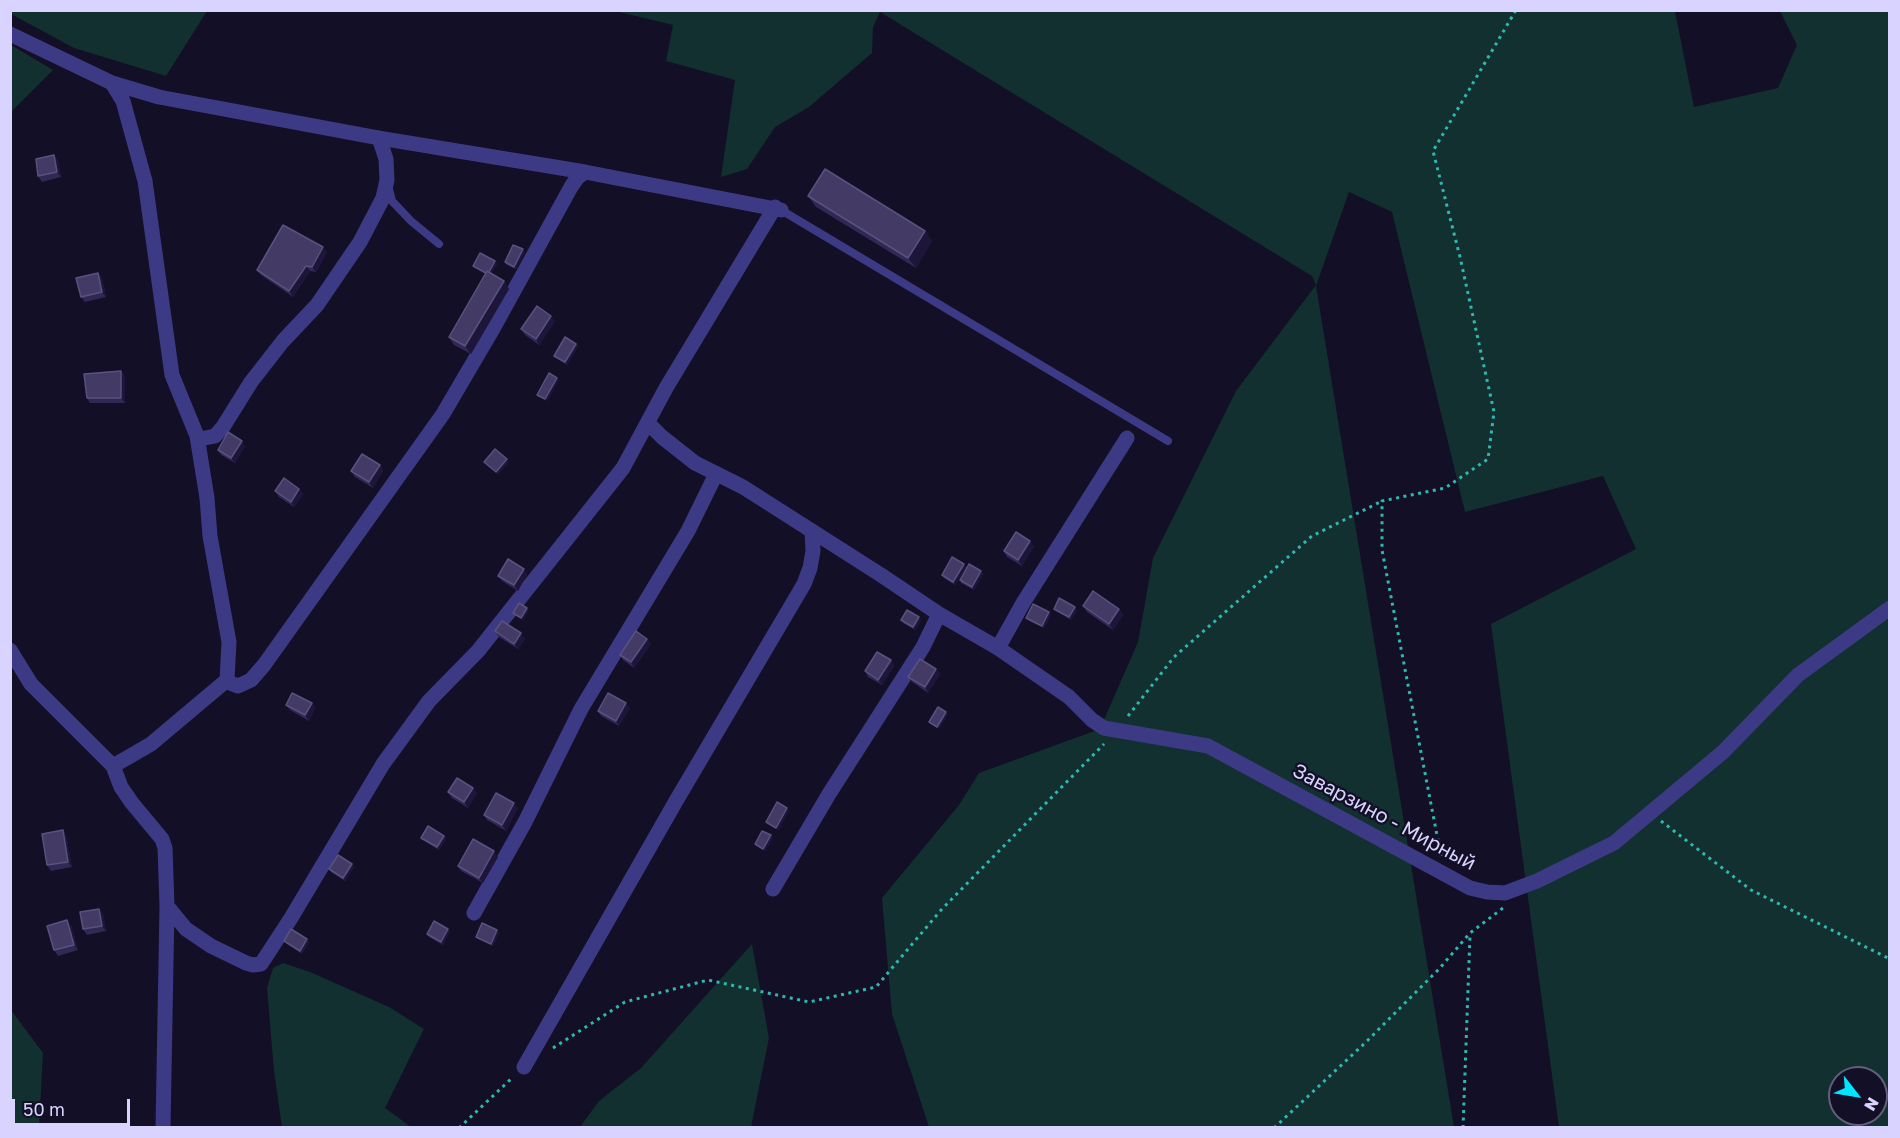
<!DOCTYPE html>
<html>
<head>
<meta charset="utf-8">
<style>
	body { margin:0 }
	#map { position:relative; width:1900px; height:1138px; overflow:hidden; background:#130f26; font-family:"Golos Text",sans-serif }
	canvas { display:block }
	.frame { position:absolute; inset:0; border:12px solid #d9d4ff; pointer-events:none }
	.north { position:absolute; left:1828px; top:1066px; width:60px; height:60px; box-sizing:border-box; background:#130f26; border:2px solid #625e7d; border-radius:50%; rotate:121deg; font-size:16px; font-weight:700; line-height:24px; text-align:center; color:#d9d4ff }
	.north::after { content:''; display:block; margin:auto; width:21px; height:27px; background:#00e5ff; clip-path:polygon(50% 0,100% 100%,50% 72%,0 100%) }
	.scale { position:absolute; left:12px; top:1099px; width:118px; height:27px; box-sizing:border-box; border:3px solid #d9d4ff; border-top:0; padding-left:8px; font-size:18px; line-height:21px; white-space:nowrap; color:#d9d4ff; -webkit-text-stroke:4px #130f26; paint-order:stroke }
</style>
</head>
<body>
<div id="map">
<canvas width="1900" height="1138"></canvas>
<div class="frame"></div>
<div class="north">N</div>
<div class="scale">50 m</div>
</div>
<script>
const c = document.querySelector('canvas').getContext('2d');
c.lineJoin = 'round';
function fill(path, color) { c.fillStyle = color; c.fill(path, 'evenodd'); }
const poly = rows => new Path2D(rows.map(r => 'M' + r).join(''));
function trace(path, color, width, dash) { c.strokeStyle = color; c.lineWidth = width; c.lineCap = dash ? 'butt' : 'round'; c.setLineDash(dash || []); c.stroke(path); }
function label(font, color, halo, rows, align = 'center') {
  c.font = font + ' "Golos Text",sans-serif'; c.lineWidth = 4.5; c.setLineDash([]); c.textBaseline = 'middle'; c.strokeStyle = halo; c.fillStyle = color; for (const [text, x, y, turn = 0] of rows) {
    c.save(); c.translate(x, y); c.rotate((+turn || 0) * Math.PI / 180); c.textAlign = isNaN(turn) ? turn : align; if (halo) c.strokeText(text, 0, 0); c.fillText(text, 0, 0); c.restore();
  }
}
fill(poly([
	[10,11,11,10,207,11,166,76,74,48,11,14],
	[615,11,1675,11,1694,107,1778,88,1797,45,1780,11,1889,11,1889,1127,1559,1127,1491,624,1636,549,1603,476,1465,512,1392,212,1349,192,1316,286,1454,1127,929,1127,892,1014,882,898,959,805,979,773,1100,729,1138,642,1153,558,1236,391,1316,285,1312,276,880,12,873,27,872,53,809,107,775,127,747,169,721,177,735,80,666,61,673,25],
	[1840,1078,1876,1078,1876,1114,1840,1114],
	[11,45,53,70,11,112],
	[752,944,769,1038,751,1127,580,1127,599,1101,641,1068],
	[283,963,310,972,389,1007,424,1029,385,1108,411,1127,282,1127,274,1071,267,988,273,968],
	[11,1010,43,1053,39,1127,11,1127]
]), '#12302f');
trace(poly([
	[1128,716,1174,657,1312,536,1382,501],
	[1661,821,1751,890,1890,959],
	[1441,856,1382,550,1382,501,1445,488,1488,459,1494,412,1460,257,1433,151,1516,10],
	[553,1048,625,1002,708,980,809,1002,876,987,941,910,1104,744],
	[459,1128,513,1077],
	[1274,1128,1365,1043,1439,969,1470,933,1503,908],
	[1463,1128,1470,935]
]), '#2fb8b0', 3, [3, 4.5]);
trace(poly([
	[389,189,392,201,411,221,439,244],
	[781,210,1168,441]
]), '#3d3a85', 8);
trace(poly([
	[10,34,112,83,159,97,379,138,585,172,781,210],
	[112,83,123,101,145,181,172,375,197,436,207,498,210,536,229,642,227,680,230,683,238,686,251,680,264,665,443,414,494,327,571,187,577,178,585,172],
	[648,423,662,437,695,463,743,487,881,575,939,614,998,648,1069,697,1092,720,1104,728,1208,746,1470,888,1487,892,1505,893,1537,881,1614,843,1723,752,1798,675,1890,608],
	[197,436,200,439,215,436,223,427,251,382,283,341,317,305,360,242,383,198,387,180,386,159,379,138],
	[998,648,1023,603,1127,438],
	[10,650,31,684,113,766,121,787,132,803,162,839,165,848,167,906,163,1128],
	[113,766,151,744,227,680],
	[773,889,829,794,923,647,939,614],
	[167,906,186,929,211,946,246,963,253,965,261,964,291,918,383,764,429,701,478,651,623,468,666,388,775,207],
	[474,913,525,822,581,709,688,531,716,474],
	[524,1067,676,801,804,584,810,568,813,551,812,531]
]), '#3d3a85', 15);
fill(poly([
	[58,160,61,177,42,182,38,176],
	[808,196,925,231,932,241,916,268,816,207],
	[327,252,316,272,310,271,293,297,261,275,257,270],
	[525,252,516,269,507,265,505,262],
	[495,261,497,264,491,274,504,281,509,289,471,354,454,345,449,337,486,274,475,268,473,266],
	[98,273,102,278,106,297,85,302,81,297],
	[555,321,539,345,525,335,521,329],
	[576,344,578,346,567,365,556,358,554,356],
	[121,371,125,377,125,403,90,403,87,398],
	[245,446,235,463,221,455,218,450],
	[380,465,383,471,373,488,355,477,351,471],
	[299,489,303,494,294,507,279,497,275,491],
	[1034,546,1022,566,1007,557,1004,551],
	[966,567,955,585,944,578,942,575],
	[981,571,983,574,974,590,961,583,960,580],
	[527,574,518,591,502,581,498,576],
	[1083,606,1119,609,1123,615,1113,630,1087,612],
	[1054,609,1077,610,1071,620,1056,611],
	[1049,612,1051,614,1044,628,1028,620,1026,618],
	[901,620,921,620,915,630,903,623],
	[495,631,525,639,518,649,499,637],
	[647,639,651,644,634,668,623,660,620,655],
	[891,660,894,666,882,685,868,677,865,671],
	[936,669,940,674,928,693,912,682,908,677],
	[312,703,315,708,309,721,290,710,286,705],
	[630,708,619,726,601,716,598,711],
	[448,792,477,793,468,808,452,798],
	[518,808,506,831,487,820,484,815],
	[63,830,66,835,72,867,51,871,47,865],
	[444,836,446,838,439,850,423,840,421,838],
	[498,857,483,883,461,871,458,866],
	[352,864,354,867,345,881,331,872,329,869],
	[103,914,106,931,87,935,83,929],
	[71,925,78,950,58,956,54,950],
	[497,930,499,933,493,946,478,939,476,937],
	[450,931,443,945,429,937,427,934],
	[284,941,309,942,302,954,286,943]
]), '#312854');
fill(poly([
	[54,155,58,160,61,177,57,172],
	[925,231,932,241,916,268,908,258],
	[323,247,327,252,316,272,312,267],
	[523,249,525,252,516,269,514,267],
	[495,261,497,264,490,277,488,274],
	[306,266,310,271,293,297,289,291],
	[98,273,102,278,106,297,102,292],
	[504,281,509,289,471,354,465,346],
	[551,316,555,321,539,345,536,339],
	[576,344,578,346,567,365,565,362],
	[121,371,125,377,125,403,121,398],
	[557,378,559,380,547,402,545,399],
	[242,441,245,446,235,463,231,458],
	[507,459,509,462,498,475,496,472],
	[380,465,383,471,373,488,369,482],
	[299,489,303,494,294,507,291,502],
	[1030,541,1034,546,1022,566,1018,560],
	[964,564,966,567,955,585,953,582],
	[524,569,527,574,518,591,514,585],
	[981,571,983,574,974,590,972,587],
	[1075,607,1077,610,1071,620,1069,617],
	[527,608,529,610,523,621,521,618],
	[1119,609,1123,615,1113,630,1109,624],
	[1049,612,1051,614,1044,628,1042,626],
	[919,617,921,620,915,630,913,627],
	[521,633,525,639,518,649,514,644],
	[647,639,651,644,634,668,631,662],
	[891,660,894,666,882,685,878,680],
	[936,669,940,674,928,693,925,687],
	[312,703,315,708,309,721,305,715],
	[626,703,630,708,619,726,616,721],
	[946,712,948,715,939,729,937,727],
	[473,788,477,793,468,808,464,802],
	[514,803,518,808,506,831,502,825],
	[787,808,789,811,778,831,776,828],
	[63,830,66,835,72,867,68,862],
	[771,835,773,838,765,852,763,849],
	[444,836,446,838,439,850,437,847],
	[494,851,498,857,483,883,479,878],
	[352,864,354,867,345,881,343,878],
	[99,909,103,914,106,931,102,926],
	[67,920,71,925,78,950,74,945],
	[448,929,450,931,443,945,441,942],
	[497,930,499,933,493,946,491,944],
	[307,939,309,942,302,954,300,951]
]), '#1d163a');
const building = poly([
	[54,155,57,172,38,176,36,159,54,155],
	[825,169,925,231,908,258,808,196,825,169],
	[283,225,323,247,312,267,306,266,289,291,257,270,283,225],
	[513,245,523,249,514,267,505,262,513,245],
	[480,253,495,261,489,272,487,271,486,273,473,266,480,253],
	[487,271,504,281,465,346,449,337,487,271],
	[98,273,102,292,81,297,76,278,98,273],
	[537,306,551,316,536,339,521,329,537,306],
	[565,337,576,344,565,362,554,356,565,337],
	[121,371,121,398,87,398,84,374,121,371],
	[549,373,557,378,545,399,537,395,549,373],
	[228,432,242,441,231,458,218,450,228,432],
	[495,449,507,459,496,472,484,462,495,449],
	[362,454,380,465,369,482,351,471,362,454],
	[284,478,299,489,291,502,275,491,284,478],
	[1016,532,1030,541,1018,560,1004,551,1016,532],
	[952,557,964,564,953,582,942,575,952,557],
	[508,559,524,569,514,585,498,576,508,559],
	[969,564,981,571,972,587,960,580,969,564],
	[1093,591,1119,609,1109,624,1083,606,1093,591],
	[1059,598,1075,607,1069,617,1054,609,1059,598],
	[519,603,527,608,521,618,513,613,519,603],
	[1033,604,1049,612,1042,626,1026,618,1033,604],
	[907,610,919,617,913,627,901,620,907,610],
	[502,621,521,633,514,644,495,631,502,621],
	[636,631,647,639,631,662,620,655,636,631],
	[877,652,891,660,878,680,865,671,877,652],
	[920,659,936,669,925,687,908,677,920,659],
	[292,693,312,703,305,715,286,705,292,693],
	[608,693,626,703,616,721,598,711,608,693],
	[938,707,946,712,937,727,929,722,938,707],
	[457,778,473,788,464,802,448,792,457,778],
	[496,793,514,803,502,825,484,815,496,793],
	[777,802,787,808,776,828,766,822,777,802],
	[428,826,444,836,437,847,421,838,428,826],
	[63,830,68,862,47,865,42,834,63,830],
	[762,831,771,835,763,849,755,844,762,831],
	[473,839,494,851,479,878,458,866,473,839],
	[338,855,352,864,343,878,329,869,338,855],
	[99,909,102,926,83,929,80,912,99,909],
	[67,920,74,945,54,950,47,926,67,920],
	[434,921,448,929,441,942,427,934,434,921],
	[482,923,497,930,491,944,476,937,482,923],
	[291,929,307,939,300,951,284,941,291,929]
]);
fill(building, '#433a66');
trace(building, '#5a527e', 1.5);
label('20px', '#d9d4ff', '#130f26', [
	["Заварзино - Мирный",1384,817,28]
]);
</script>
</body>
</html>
